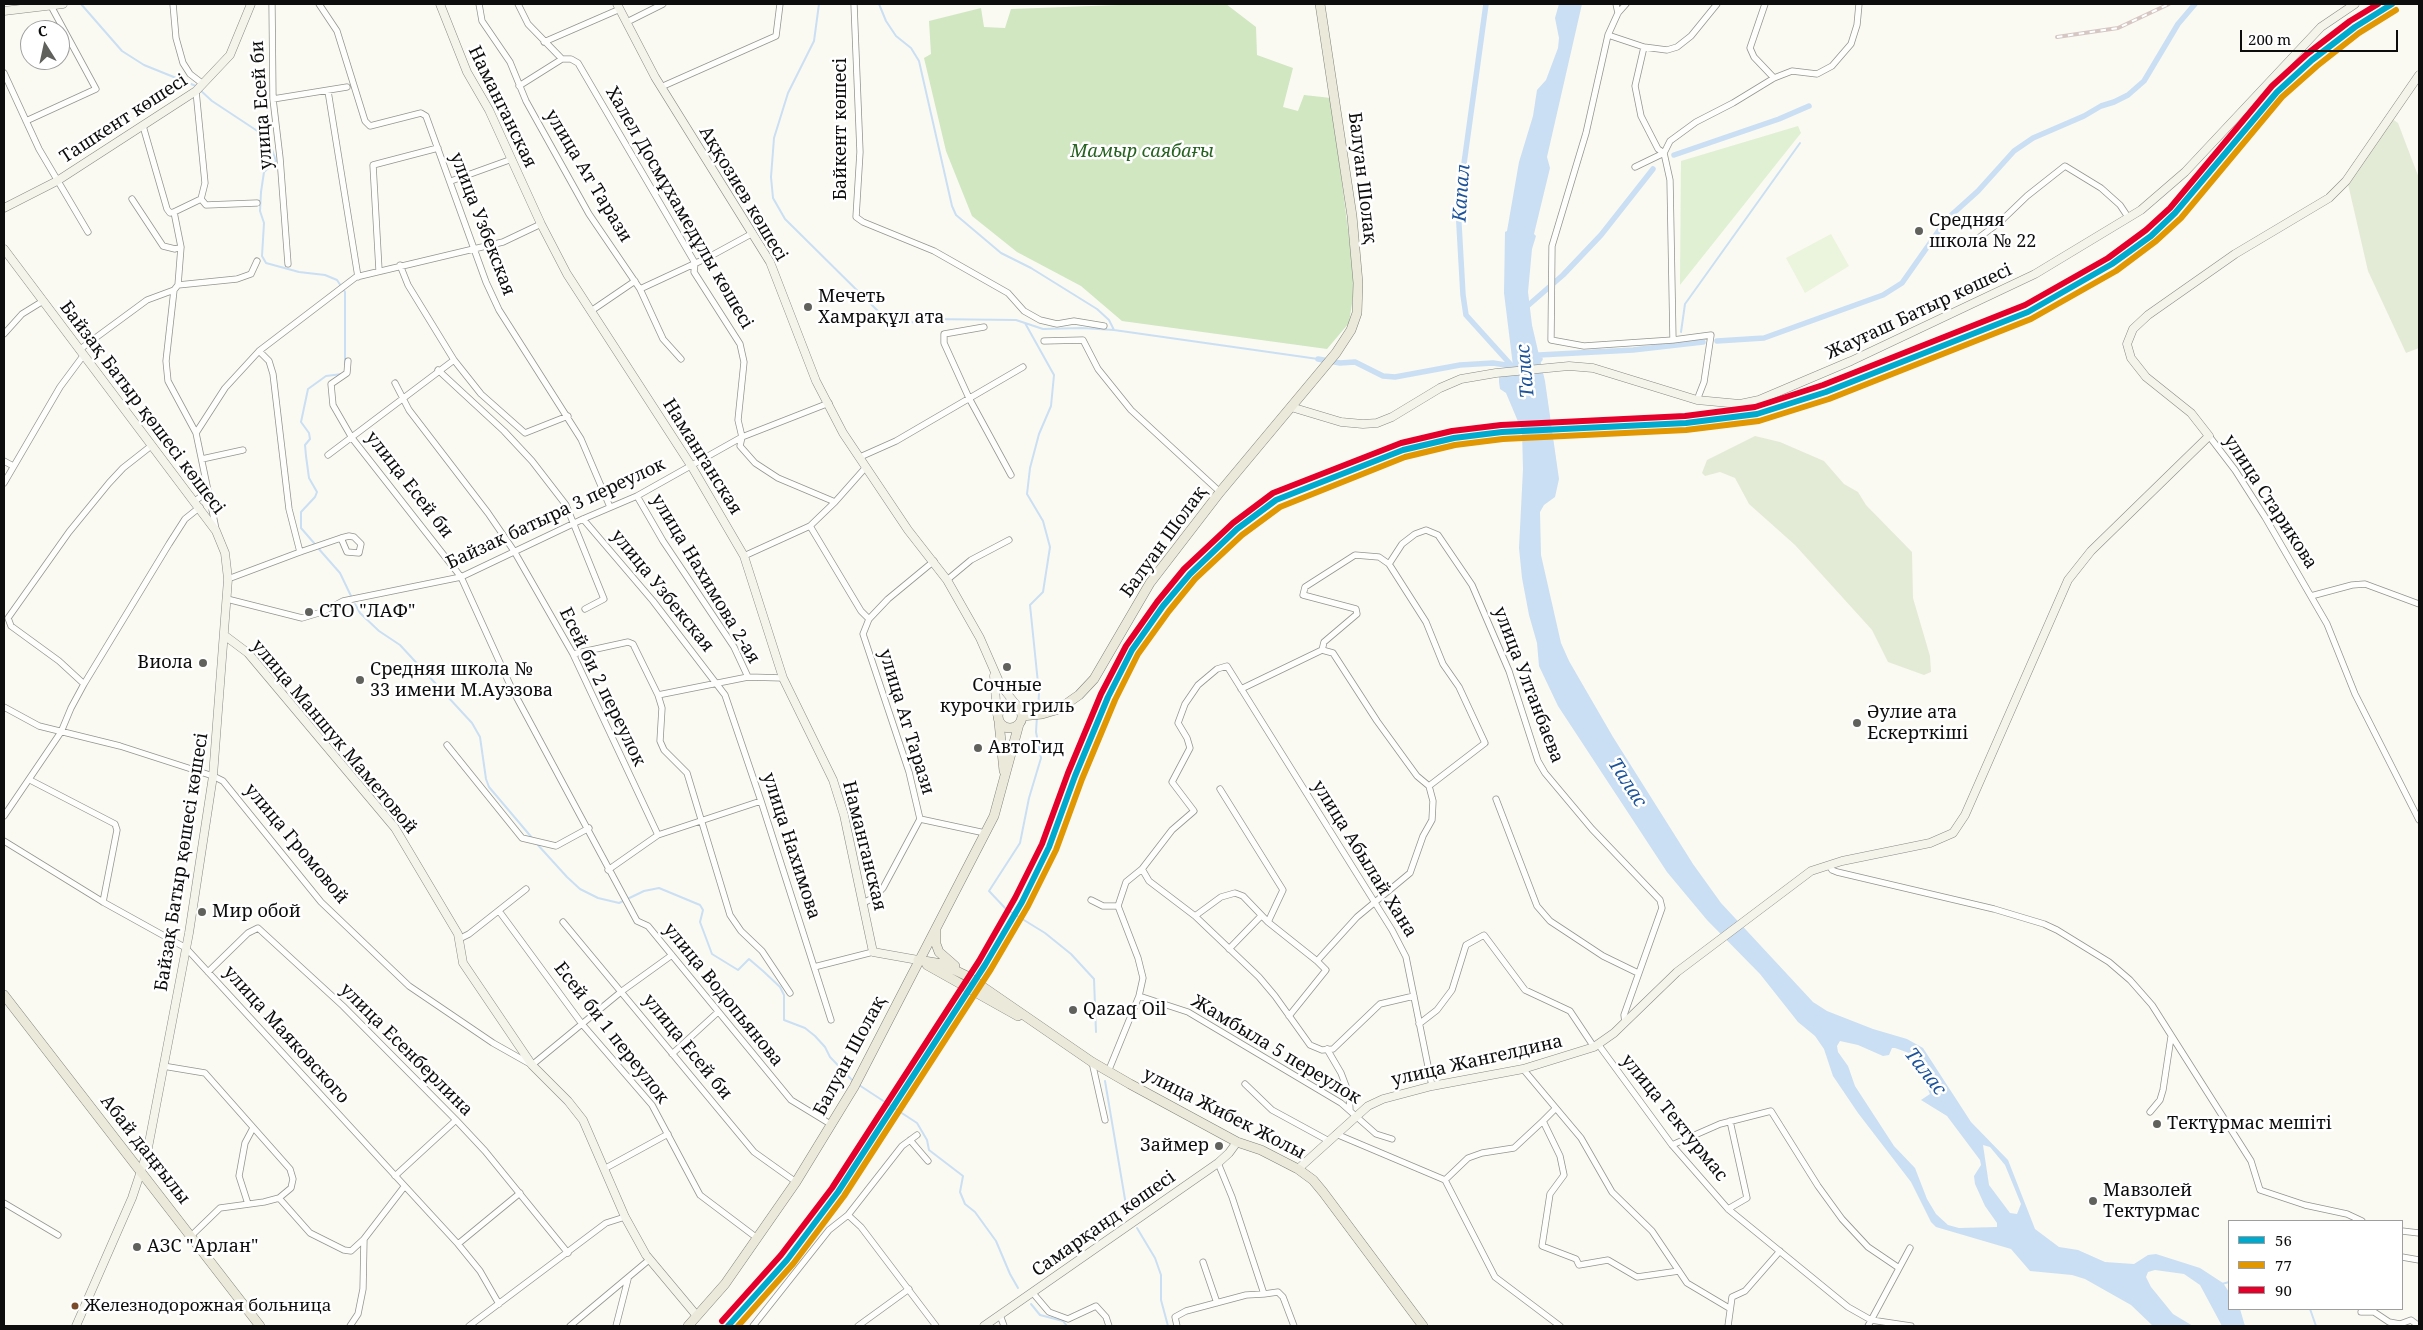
<!DOCTYPE html>
<html>
<head>
<meta charset="utf-8">
<style>
	body { margin:0 }
	#map { position:relative; width:2423px; height:1330px; overflow:hidden; background:#fafaf2; font-family:"Noto Serif",serif }
	canvas { display:block }
	.frame { position:absolute; inset:0; border:5px solid #0d0d0d; pointer-events:none }
	.legend { position:absolute; left:2228px; top:1220px; width:175px; height:90px; box-sizing:border-box; background:#fff; border:1px solid #9e9e9e; margin:0; padding:6px 9px; list-style:none; font-size:15px; color:#0d0d0d }
	.legend li { display:flex; align-items:center; gap:10px; height:25px }
	.legend b { width:25px; border:1px solid #9e9e9e }
	.north { position:absolute; left:20px; top:20px; width:50px; height:50px; box-sizing:border-box; background:#fff; border:1px solid #9e9e9e; border-radius:50%; rotate:350deg; font-size:14px; font-weight:700; line-height:20px; text-align:center; color:#0d0d0d }
	.north::after { content:''; display:block; margin:auto; width:18px; height:22px; background:#60605d; clip-path:polygon(50% 0,100% 100%,50% 72%,0 100%) }
	.scale { position:absolute; left:2240px; top:30px; width:158px; height:22px; box-sizing:border-box; border:2px solid #0d0d0d; border-top:0; padding-left:6px; font-size:15px; line-height:18px; white-space:nowrap; color:#0d0d0d; -webkit-text-stroke:4px #fff; paint-order:stroke }
</style>
</head>
<body>
<div id="map">
<canvas width="2423" height="1330"></canvas>
<div class="frame"></div>
<ul class="legend">
<li><b style="height:6px;background:#00a9ce"></b>56</li>
<li><b style="height:6px;background:#e09701"></b>77</li>
<li><b style="height:6px;background:#e4002b"></b>90</li>
</ul>
<div class="north">С</div>
<div class="scale">200 m</div>
</div>
<script>
const c = document.querySelector('canvas').getContext('2d');
c.lineJoin = 'round';
function fill(path, color) { c.fillStyle = color; c.fill(path, 'evenodd'); }
const poly = rows => new Path2D(rows.map(r => 'M' + r).join(''));
function trace(path, color, width, dash) { c.strokeStyle = color; c.lineWidth = width; c.lineCap = dash ? 'butt' : 'round'; c.setLineDash(dash || []); c.stroke(path); }
function label(font, color, halo, rows, align = 'center') {
  c.font = font + ' "Noto Serif",serif'; c.lineWidth = 5; c.setLineDash([]); c.textBaseline = 'middle'; c.strokeStyle = halo; c.fillStyle = color; for (const [text, x, y, turn = 0] of rows) {
    c.save(); c.translate(x, y); c.rotate((+turn || 0) * Math.PI / 180); c.textAlign = isNaN(turn) ? turn : align; if (halo) c.strokeText(text, 0, 0); c.fillText(text, 0, 0); c.restore();
  }
}
fill(poly([
	[1798,126,1801,133,1680,285,1681,161]
]), '#e0f0d3');
fill(poly([
	[1145,4,1226,4,1256,27,1257,55,1293,68,1283,107,1298,111,1304,95,1331,98,1355,284,1349,323,1327,349,1122,321,1081,286,1017,252,972,216,946,151,924,58,931,54,929,21,981,8,984,27,1005,28,1011,9]
]), '#d0e7c1');
fill(poly([
	[2391,118,2398,123,2419,178,2419,348,2406,353,2368,271,2348,184],
	[1755,436,1780,442,1824,461,1844,484,1858,492,1866,505,1912,552,1913,598,1930,656,1931,672,1924,675,1888,662,1872,630,1795,545,1749,504,1735,478,1720,472,1705,476,1702,473,1707,460]
]), '#e3ebd6');
fill(poly([
	[1831,234,1849,266,1805,293,1786,258]
]), '#ebf4dc');
fill(poly([
	[1559,4,1582,4,1547,157,1550,168,1534,234,1536,236,1532,249,1528,292,1532,325,1545,381,1559,479,1555,497,1544,505,1540,512,1541,555,1561,643,1569,661,1613,737,1693,864,1721,903,1813,1002,1827,1011,1873,1029,1907,1039,1923,1048,1971,1122,2008,1160,2035,1229,2059,1247,2078,1250,2105,1262,2134,1264,2148,1255,2156,1254,2200,1268,2223,1283,2229,1292,2229,1309,2240,1309,2245,1326,2222,1326,2200,1285,2184,1274,2155,1270,2148,1272,2146,1277,2151,1287,2173,1314,2193,1326,2153,1326,2131,1305,2085,1279,2072,1275,2030,1271,2011,1249,1936,1227,1931,1222,1911,1182,1858,1113,1833,1076,1824,1049,1815,1036,1798,1022,1760,974,1707,920,1667,872,1558,706,1539,666,1537,643,1529,615,1522,578,1519,548,1523,469,1522,431,1506,393,1500,389,1499,382,1499,374,1513,366,1504,293,1505,232,1507,231,1519,162,1533,116,1537,90,1546,80,1558,48,1559,38,1555,18],
	[1840,1041,1858,1045,1883,1056,1889,1055,1892,1048,1895,1048,1909,1053,1914,1058,1930,1094,1921,1100,1947,1116,1980,1160,1981,1165,1974,1176,1975,1184,1985,1206,1997,1223,1997,1227,1959,1228,1948,1225,1936,1214,1927,1199,1915,1168,1894,1146,1855,1086,1848,1066,1838,1052,1837,1046],
	[1983,1145,1990,1147,2005,1165,2021,1204,2017,1214,2010,1213,1989,1185]
]), '#cadff3');
trace(poly([
	[81,4,122,51,144,65,196,86],
	[819,4,814,41,788,93,774,138,771,177,773,198,785,219,883,316,899,323,917,322,929,319,1016,320,1043,329,1082,328,1114,330,1318,359],
	[879,4,886,21,896,36,911,48,919,61,952,206,956,215,1001,253,1031,268,1097,309,1109,320,1114,330],
	[199,89,212,101,268,138,276,161,264,172,261,192,260,211,264,223,262,256,266,263,299,272,325,275,337,280,345,292,345,364],
	[1025,323,1054,375,1051,406,1039,434,1030,468,1027,494,1043,521,1050,547,1043,592,1030,605,1039,693,1038,712],
	[1681,332,1685,304,1800,143],
	[314,543,301,528,301,512,315,497,317,492,309,478,306,456,305,445,310,439,309,433,301,422,308,389,326,376,342,374],
	[318,548,340,573,351,596],
	[355,604,360,613,379,631,400,645,472,723,480,737,486,779,489,787,533,839],
	[1037,716,1036,732,1041,758,1029,798,1020,843,989,891,1006,909,1045,933,1071,954,1094,979,1096,1032],
	[537,844,567,877,580,889,598,898,619,903,644,891,659,888,700,905,703,910,700,922,712,954,738,970,749,959,763,971,780,987,784,995,784,1020,805,1028,815,1036,825,1047,830,1057,853,1081],
	[1105,1081,1127,1211],
	[859,1085,917,1123,927,1140,929,1150,963,1176,960,1192,965,1204,975,1212,996,1241,1010,1274,1018,1288],
	[1137,1228,1155,1258,1161,1275,1161,1300,1168,1326],
	[2222,1284,2229,1282],
	[1031,1304,1040,1315,1063,1321,1067,1326],
	[2310,1309,2316,1326]
]), '#cadff3', 2);
trace(poly([
	[1486,4,1458,207,1463,295,1466,315,1512,366],
	[1674,155,1779,119,1809,106],
	[1524,309,1563,275,1601,235,1653,169],
	[1717,341,1764,338,1883,295,1902,283,1947,219,1978,191,2014,151,2033,138,2084,116,2101,106,2114,102,2128,95,2144,81,2178,24,2195,4],
	[1318,359,1340,363,1355,362,1383,376,1395,377,1460,365,1493,363,1512,366,1517,373],
	[1536,363,1540,359,1539,355,1633,350,1703,342]
]), '#cadff3', 5.5);
const street = poly([
	[173,4,176,38,183,63,190,74,203,84],
	[272,4,273,99,280,158,288,264],
	[319,4,337,31,365,121,370,126,421,113,426,116,486,282,499,310,581,439,610,507],
	[479,4,482,21,510,62,526,101,589,214,640,289,663,339,681,359],
	[518,4,528,24,562,59],
	[854,4,860,152,856,217,863,222,934,251,1008,293,1024,311,1040,320,1057,324,1074,321,1104,326],
	[1616,4,1618,13],
	[1626,4,1618,13,1608,35,1586,133,1552,246,1551,340,1584,346,1673,340],
	[1765,4,1750,48,1754,57,1774,78],
	[627,22,663,4],
	[1608,35,1644,47,1667,50,1677,47,1691,36,1717,4],
	[544,42,620,9],
	[1644,47,1635,86,1641,116,1658,149,1664,153,1670,180,1673,340,1711,335,1704,382,1697,400],
	[4,73,39,149,88,232],
	[519,86,562,59,571,59,578,63,695,263,694,272,740,344,744,362,738,420,742,437,740,446,755,463,778,478,835,502],
	[661,87,776,36,780,4],
	[196,91,205,183,201,199,206,205,257,203],
	[328,91,358,277],
	[273,99,347,87],
	[26,121,96,89,51,6],
	[143,126,167,209,170,213,174,212],
	[1635,167,1664,153,1670,141,1696,122,1733,103,1774,78,1792,71,1817,74,1832,66,1851,44,1857,25,1859,4],
	[451,181,512,159],
	[132,199,163,246,175,249,181,247],
	[201,199,174,212,181,247,178,285,174,290,166,361,168,381,196,433,216,529],
	[1973,242,2000,222,2027,196,2065,166,2101,188,2120,205,2128,217],
	[379,270,373,165,438,148],
	[178,285,237,279,251,274,257,261],
	[640,289,709,257,753,233],
	[591,311,635,281],
	[984,327,944,334,944,343,969,398,1011,475],
	[4,334,22,314,43,301],
	[1044,341,1083,340,1098,369,1131,410,1220,492],
	[79,350,147,300,174,290],
	[259,351,269,361,273,374,289,509,300,552],
	[454,360,481,394,525,433,568,416],
	[348,361,347,373,331,384,333,405,352,438,461,577,511,687,637,921,648,926,791,1100,832,1125],
	[438,370,504,431,532,461,566,505,604,599,585,609],
	[395,383,409,410,488,513,514,551,573,654,658,835],
	[196,433,225,388,259,351,356,277,503,242,541,224],
	[2209,436,2235,470,2265,517,2327,624,2355,694,2419,820],
	[328,455,454,360,408,285,400,265],
	[860,457,896,441,1023,367],
	[202,459,243,450],
	[4,461,13,466],
	[4,483,60,387,83,356],
	[637,496,663,541,734,647,748,677],
	[195,501,207,492],
	[583,519,653,601,725,695,761,801,831,1020],
	[810,526,861,611,869,619],
	[744,556,810,526,835,502,866,467],
	[1389,564,1402,544,1415,534,1426,530,1438,535,1472,585,1509,671,1538,761,1545,773,1592,829,1660,900,1662,908,1624,1015,1625,1023],
	[228,579,300,552,341,538,349,536,354,537,361,544,359,553,347,552,341,538],
	[947,580,971,560,1009,540],
	[2311,596,2352,585,2365,584,2419,604],
	[227,599,302,618,322,612,343,601,461,577,583,519,637,496,742,437,829,403],
	[573,654,628,642,633,644,658,695,662,708,660,741,664,750,687,773,730,915,741,931,762,951,790,993],
	[84,684,59,661,11,626,8,618,69,532,109,483,123,468,151,446],
	[1241,689,1322,650,1324,642,1357,614,1356,609,1303,595,1305,587,1355,555,1379,557,1389,564,1426,622,1443,664,1459,687,1485,743,1429,786],
	[658,695,748,677,783,678],
	[4,707,39,726,120,746,213,776,223,781,321,902,409,986,493,1043,532,1065,622,991,672,955],
	[447,745,522,838,556,846,589,828],
	[30,780,115,824,117,830,103,902],
	[1220,789,1283,890,1268,922],
	[1496,799,1537,906,1550,921,1603,956,1638,973],
	[4,816,61,732,71,708,84,684,169,544,185,519,200,507],
	[920,819,985,833],
	[4,841,103,902,186,948,458,1244,480,1271,499,1304],
	[1829,865,1832,870,1837,872,1994,909,2044,924,2057,930,2109,962,2130,980,2152,1005,2251,1161,2260,1190,2305,1205,2347,1214,2362,1221],
	[1142,869,1149,881,1195,916,1259,977,1275,996,1310,1045,1322,1050,1333,1049,1380,1004,1414,996],
	[608,870,658,835,761,801],
	[1091,900,1103,906,1118,906],
	[863,903,873,898,883,888,920,819,909,772,863,634,869,619,888,599,934,561],
	[499,911,582,1024,652,1105,700,1195,757,1238],
	[1195,916,1221,897,1235,893,1243,896,1268,922,1317,961],
	[563,922,754,1152,796,1182],
	[459,939,469,934,526,889],
	[1229,949,1261,916],
	[814,967,873,952],
	[208,972,248,933,258,928,343,1006,456,1120,485,1151,568,1253],
	[1139,996,1188,1012,1341,1103,1376,1134,1392,1139],
	[1289,1016,1326,970,1317,961,1357,917,1410,873,1423,836,1432,820,1433,801,1429,786,1417,776,1377,721,1333,653,1322,650],
	[1419,1024,1437,1010,1452,990,1466,945,1484,935,1525,990,1570,1011,1594,1047],
	[1598,1044,1672,1145,1728,1209,1848,1307,1871,1320,1911,1326],
	[1327,1049,1341,1073,1349,1094,1350,1110],
	[672,1054,718,1012],
	[1092,1062,1105,1120],
	[163,1066,205,1073,290,1169,293,1179,291,1188,279,1198,264,1202,220,1208,191,1236],
	[1523,1069,1581,1138,1612,1192,1652,1231,1687,1283,1729,1308],
	[1108,1072,1139,996,1143,978,1138,958,1118,906,1126,882,1142,869,1172,830,1194,811,1172,782,1190,748,1187,738,1178,723,1185,704,1198,685,1217,669,1227,666,1392,930,1406,957,1432,1086],
	[1245,1084,1272,1110,1329,1141],
	[1555,1109,1543,1121,1560,1156,1564,1175,1550,1194,1542,1246,1576,1259,1579,1265,1608,1260,1637,1277,1679,1271],
	[2150,1112,2160,1100,2163,1090,2171,1037],
	[1336,1134,1445,1180,1495,1277,1560,1326],
	[910,1140,928,1161],
	[1672,1145,1720,1124,1771,1111,1818,1186,1842,1219,1868,1247,1899,1268],
	[1218,1163,1232,1197,1264,1294,1278,1292,1283,1297,1294,1326],
	[604,1169,668,1134],
	[395,1176,456,1120],
	[1445,1180,1468,1158,1482,1153,1514,1148,1543,1121],
	[279,1198,310,1233,344,1250,351,1251,364,1239,363,1289,358,1314,350,1326],
	[4,1203,58,1235],
	[248,1204,239,1176,245,1143,253,1128],
	[1728,1209,1747,1198,1730,1121],
	[848,1215,861,1227,936,1326],
	[2402,1231,2419,1233],
	[364,1239,404,1187],
	[458,1244,520,1193],
	[2402,1257,2419,1260],
	[1203,1262,1217,1303],
	[1032,1292,1049,1312,1068,1319,1096,1306,1106,1317,1109,1326],
	[2361,1312,2374,1312,2389,1322,2400,1324,2411,1320,2419,1326],
	[1000,1315,1004,1326],
	[469,1326,606,1223,625,1217],
	[570,1326,650,1259],
	[616,1326,628,1279],
	[753,1326,829,1230,848,1215,902,1146,917,1135],
	[858,1326,909,1289],
	[1177,1326,1175,1317,1186,1311,1246,1295,1264,1294],
	[1728,1326,1732,1297,1745,1291,1780,1251],
	[1868,1326,1910,1248]
]);
const secondary = poly([
	[440,4,467,72,489,110,541,224,567,274,692,467,744,556,783,678,833,780,844,815,873,952,918,960],
	[617,4,655,77,770,262,816,381,843,433,908,530,947,580,980,638,1001,686,1018,707],
	[4,11,63,4],
	[4,208,57,181,196,91,230,55,251,4],
	[4,249,216,531,225,553,228,579,213,776,189,933,147,1153,132,1198,76,1326],
	[1291,407,1341,422,1363,424,1377,423,1392,417,1440,388,1461,379,1496,373,1569,366,1593,368,1697,400,1740,404,1759,400,1851,361,2035,274,2141,210,2185,172,2321,27,2355,4],
	[224,635,248,653,395,828,458,934,463,963,532,1065,568,1101,583,1120,625,1217,646,1255,697,1316],
	[994,676,997,714],
	[1298,1169,1368,1106,1383,1099,1432,1086,1523,1069,1594,1047,1614,1033,1677,972,1811,871,1842,861,1930,843,1953,833,1965,815,2068,580,2091,551,2209,436,2191,413,2146,377,2131,358,2127,344,2133,329,2148,315,2235,254,2329,198,2346,181,2419,75],
	[984,1326,1218,1163,1229,1153,1237,1142]
]);
const primary = poly([
	'998 716a12 12 0 1 1 24 0a12 12 0 1 1-24 0Z',
	[1022,716,1042,714,1059,709,1079,695,1094,679,1150,583,1220,492,1336,353,1351,330,1357,313,1358,283,1352,216,1320,4],
	[999,722,1004,771],
	[936,930,936,944,939,952,955,966],
	[918,960,942,964,967,976,1092,1062,1130,1084,1237,1142,1261,1150,1298,1169,1313,1180,1323,1192,1423,1326],
	[927,965,1018,1016],
	[4,995,260,1326],
	[688,1326,725,1284,796,1182,854,1087,994,816,1019,724]
]);
trace(street, '#949490', 7);
trace(secondary, '#8a8a87', 9);
trace(primary, '#81817d', 10);
trace(street, '#fefefd', 5.5);
trace(secondary, '#f4f4ea', 8);
trace(primary, '#ebe9d9', 9);
const rail = poly([
	[2057,37,2118,28,2169,4]
]);
trace(rail, '#d6c7c4', 4);
trace(rail, '#fff', 2, [5.5]);
trace(poly([
	[728,1326,787,1260,838,1192,985,965,1022,902,1049,847,1075,776,1108,697,1132,650,1163,606,1190,574,1237,529,1276,500,1403,450,1454,438,1502,432,1686,423,1757,414,1826,392,2028,312,2112,264,2151,236,2175,213,2277,92,2312,60,2355,27,2392,4]
]), '#00a9ce', 6);
trace(poly([
	[738,1326,793,1264,844,1196,991,969,1028,906,1056,850,1082,779,1115,700,1138,654,1169,611,1195,579,1242,535,1280,507,1405,457,1455,445,1503,439,1686,430,1759,421,1829,399,2031,319,2116,271,2156,241,2181,218,2282,97,2317,66,2359,33,2396,10]
]), '#e09701', 6);
trace(poly([
	[722,1321,781,1255,832,1188,979,961,1015,898,1042,844,1068,773,1101,694,1126,646,1157,602,1184,569,1233,523,1273,493,1401,443,1452,431,1501,425,1685,416,1755,407,1823,385,2025,305,2108,258,2146,230,2170,208,2272,86,2307,54,2350,21,2378,4]
]), '#e4002b', 6);
for (const [x, y, r, color] of [
	[1919,231,5,"#60605d"],
	[808,307,5,"#60605d"],
	[309,612,5,"#60605d"],
	[203,663,5,"#60605d"],
	[1007,667,5,"#60605d"],
	[360,680,5,"#60605d"],
	[1857,723,5,"#60605d"],
	[978,748,5,"#60605d"],
	[202,912,5,"#60605d"],
	[1073,1010,5,"#60605d"],
	[2157,1124,5,"#60605d"],
	[1219,1146,5,"#60605d"],
	[2093,1201,5,"#60605d"],
	[137,1247,5,"#60605d"],
	[75,1306,4.5,"#7a4b2a"]
]) { const dot = new Path2D(); dot.arc(x, y, r, 0, 2 * Math.PI); c.fillStyle = color; c.fill(dot); trace(dot, '#fff', 2); }
label('17px', '#0d0d0d', '#fff', [
	["Железнодорожная больница",84,1306]
], 'left');
label('18px', '#0d0d0d', '#fff', [
	["улица Есей би",262,105,-94],
	["Наманганская",502,107,64],
	["Ташкент көшесі",124,119,-33],
	["Байкент көшесі",841,129,-90],
	["улица Ат Тарази",588,176,59],
	["Балуан Шолақ",1362,178,83],
	["Аққозиев көшесі",743,194,59],
	["Халел Досмұхамедұлы көшесі",679,208,60],
	["улица Узбекская",482,224,69],
	["Жауғаш Батыр көшесі",1919,312,-25],
	["Байзақ Батыр қөшесі көшесі",142,408,53],
	["Наманганская",702,457,58],
	["улица Есей би",409,485,52],
	["улица Старикова",2270,502,57],
	["Байзак батыра 3 переулок",556,514,-25],
	["Балуан Шолақ",1164,542,-54],
	["улица Нахимова 2-ая",705,579,59],
	["улица Узбекская",662,591,51],
	["улица Ултанбаева",1528,685,69],
	["Есей би 2 переулок",602,687,64],
	["улица Ат Тарази",906,722,73],
	["улица Маншук Маметовой",334,737,50],
	["улица Громовой",296,844,50],
	["улица Нахимова",791,846,72],
	["Наманганская",864,846,76],
	["улица Абылай Хана",1364,859,58],
	["Байзақ Батыр қөшесі көшесі",182,862,-81],
	["улица Водопьянова",723,995,51],
	["Есей би 1 переулок",611,1033,52],
	["улица Маяковского",286,1035,48],
	["улица Есей би",687,1047,51],
	["улица Есенберлина",406,1050,45],
	["Жамбыла 5 переулок",1276,1050,31],
	["Балуан Шолақ",850,1056,-62],
	["улица Жангелдина",1477,1061,-13],
	["улица Жибек Жолы",1224,1114,27],
	["улица Тектурмас",1674,1118,51],
	["Абай даңғылы",145,1150,52],
	["Самарқанд көшесі",1104,1224,-35]
]);
label('italic 18px', '#266220', '#fff', [
	["Мамыр саябағы",1142,152]
]);
label('18px', '#0d0d0d', '#fff', [
	["Средняя",1929,221],
	["школа № 22",1929,242],
	["Мечеть",818,297],
	["Хамрақұл ата",818,318],
	["СТО \"ЛАФ\"",319,612],
	["Виола",193,663,"right"],
	["Средняя школа №",370,670],
	["33 имени М.Ауэзова",370,691],
	["Сочные",1007,686,"center"],
	["курочки гриль",1007,707,"center"],
	["Әулие ата",1867,713],
	["Ескерткіші",1867,734],
	["АвтоГид",988,748],
	["Мир обой",212,912],
	["Qazaq Oil",1083,1010],
	["Тектұрмас мешіті",2167,1124],
	["Займер",1209,1146,"right"],
	["Мавзолей",2103,1191],
	["Тектурмас",2103,1212],
	["АЗС \"Арлан\"",147,1247]
], 'left');
label('italic 19px', '#1c5399', '#fff', [
	["Капал",1462,193,-86],
	["Талас",1526,371,-95],
	["Талас",1627,783,57],
	["Талас",1925,1072,52]
]);
</script>
</body>
</html>
